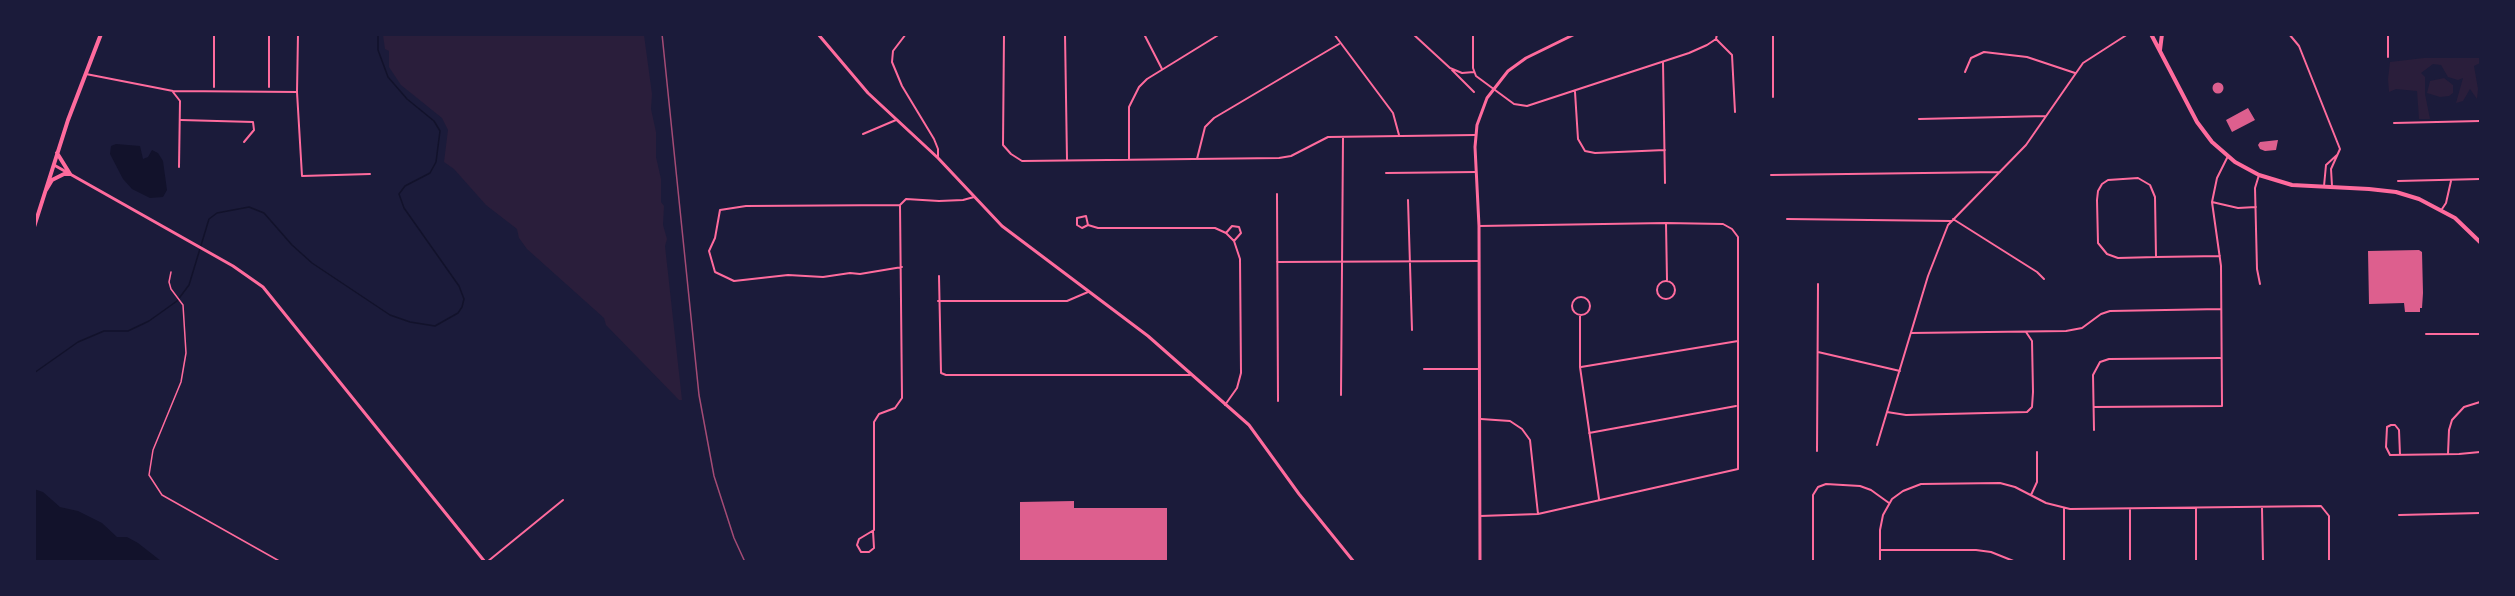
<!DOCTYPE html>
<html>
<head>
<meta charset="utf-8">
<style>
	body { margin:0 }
	#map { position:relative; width:2515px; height:596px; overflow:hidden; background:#1b1b3a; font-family:"Titillium Web",sans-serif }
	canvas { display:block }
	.frame { position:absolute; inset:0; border:36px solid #1b1b3a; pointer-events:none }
</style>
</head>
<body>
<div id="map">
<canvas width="2515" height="596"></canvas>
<div class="frame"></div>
</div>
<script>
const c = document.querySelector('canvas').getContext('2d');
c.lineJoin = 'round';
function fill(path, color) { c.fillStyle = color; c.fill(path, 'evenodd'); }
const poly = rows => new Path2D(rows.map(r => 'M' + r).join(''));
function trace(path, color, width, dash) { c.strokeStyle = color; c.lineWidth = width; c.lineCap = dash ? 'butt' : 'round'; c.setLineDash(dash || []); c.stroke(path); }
fill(poly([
	[383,35,644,35,652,94,651,109,656,132,656,157,661,179,661,202,664,206,663,225,667,239,665,246,682,400,679,400,606,325,604,318,527,249,519,238,517,229,486,205,454,169,444,162,448,130,442,118,401,85,389,67,389,51,385,49],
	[2424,58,2480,58,2480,63,2474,66,2478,89,2477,99,2470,89,2463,101,2456,103,2463,78,2458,80,2448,77,2441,65,2433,64,2421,73,2425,77,2425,94,2430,119,2419,119,2417,91,2396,89,2389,92,2388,79,2390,62],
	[2444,78,2453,85,2453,93,2449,96,2440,97,2427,93,2430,81]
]), '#2a1e3b');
fill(poly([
	[116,144,140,146,143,159,148,157,152,150,158,153,163,161,167,190,163,197,150,198,132,189,123,179,110,154,111,146],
	[34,489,43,492,60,507,78,511,102,523,117,537,127,537,138,543,161,561,35,561]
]), '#12122b');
trace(poly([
	[34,373,78,342,104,331,128,331,149,321,177,301,189,285,209,219,217,213,249,207,264,213,292,245,312,263,390,315,410,322,435,326,458,313,462,307,464,299,459,286,404,208,399,194,405,186,430,173,436,162,440,131,434,121,407,99,388,77,378,50,378,34]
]), '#12122b', 1.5);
fill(poly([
	'2212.5 88a5.5 5.5 0 1 1 11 0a5.5 5.5 0 1 1-11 0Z',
	[2248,108,2255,120,2232,132,2226,120],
	[2278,140,2276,150,2265,151,2260,149,2258,145,2260,142],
	[2419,250,2422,252,2423,293,2422,308,2420,308,2420,312,2405,312,2404,303,2369,304,2368,251],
	[1074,501,1074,508,1167,508,1167,562,1020,562,1020,502]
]), '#dd5f8e');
trace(poly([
	[171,272,169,282,171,289,183,305,186,353,181,382,153,450,149,475,162,495,281,562]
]), '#ff6b9d', 1.5);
trace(poly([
	[214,34,214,87],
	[298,34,297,92,302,176,370,174],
	[906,34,893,51,892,62,902,86,934,139,938,149,938,158],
	[1004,34,1003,145,1011,154,1022,161,1279,158,1291,156,1328,137,1475,135],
	[1065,34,1067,160],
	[1144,34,1162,69],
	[1334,34,1393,113,1399,135],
	[1413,34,1450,68,1462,73,1474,72],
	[1473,34,1473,68,1476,76,1514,104,1527,106,1689,53,1707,45,1716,39,1717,34],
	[1773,34,1773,97],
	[2289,34,2299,46,2340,149,2331,169,2332,186],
	[2388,34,2388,57],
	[1716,39,1732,55,1735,112],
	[1663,62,1665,183],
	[1452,70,1474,92],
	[1965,72,1971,58,1984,52,2027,57,2075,73],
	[86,74,173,91,297,92],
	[269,87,269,34],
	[173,92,180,101,179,167],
	[1575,92,1578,139,1585,151,1595,153,1665,150],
	[1919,119,2046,116],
	[181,120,253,122,254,130,244,142],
	[2394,123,2480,121],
	[863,134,896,120],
	[1129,159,1129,107,1139,87,1147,79,1220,34],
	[1197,159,1205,127,1214,118,1339,44],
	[1386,173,1476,172],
	[1771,175,2000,172],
	[2259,175,2255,188,2257,269,2260,284],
	[2398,181,2480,179],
	[2324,186,2326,165,2337,155],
	[1277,194,1278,401],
	[1408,200,1412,330],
	[2212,202,2238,208,2256,207],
	[900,205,746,206,720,210,715,238,709,251,715,272,734,281,788,275,823,277,850,273,860,274,902,267],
	[2442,209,2446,203,2451,181],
	[1787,219,1951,221],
	[1953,219,2037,272,2044,279],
	[1666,223,1667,280],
	[1088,225,1086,216,1077,218,1077,225,1082,228,1088,225,1098,228,1215,228,1226,233,1234,241,1240,259,1241,373,1237,388,1225,405],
	[1479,226,1666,223,1723,224,1732,229,1738,237,1738,469,1538,514,1480,516],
	[1226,233,1232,226,1239,227,1241,233,1234,241],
	[2156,257,2155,197,2150,185,2138,178,2108,180,2102,184,2098,191,2097,200,2098,243,2107,254,2118,258,2156,257,2220,256],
	[1277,262,1479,261],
	[939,276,941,373,946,375,1190,375],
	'1657 290a9 9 0 1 1 18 0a9 9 0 1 1-18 0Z',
	'1572 306a9 9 0 1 1 18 0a9 9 0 1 1-18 0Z',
	[938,301,1067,301,1088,292],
	[1580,315,1580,367,1599,499],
	[1911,333,2066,331,2082,328,2101,314,2110,311,2221,309],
	[2426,334,2480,334],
	[1818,352,1900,371],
	[1581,367,1738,341],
	[1424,369,1478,369],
	[1341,395,1343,137],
	[2094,407,2222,406,2221,266,2212,202,2217,178,2228,156],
	[1887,412,1906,415,2027,412,2032,407,2033,392,2032,341,2026,332],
	[1481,419,1510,421,1522,429,1530,440,1538,514],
	[2094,430,2093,375,2100,362,2109,359,2220,358],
	[1589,433,1736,406],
	[1877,445,1928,276,1948,225,2026,145,2083,63,2128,34],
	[1817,451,1818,284],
	[2448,454,2449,430,2452,420,2464,407,2480,402],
	[2400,455,2399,430,2395,425,2391,425,2387,427,2386,447,2390,455,2459,454,2480,452],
	[2031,495,2037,482,2037,452],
	[2064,508,2064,562],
	[2196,508,2196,562],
	[2262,508,2263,562],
	[2130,509,2130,562],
	[2399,515,2480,513],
	[873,531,874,548,869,552,861,552,857,545,859,539,874,530,874,422,879,414,895,408,902,398,900,205,906,199,939,201,963,200,974,197],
	[1880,550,1976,550,1991,552,2016,562],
	[487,562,563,500],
	[1813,562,1813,495,1818,487,1826,484,1860,486,1871,490,1889,503],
	[1880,562,1880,530,1883,515,1892,499,1903,491,1921,484,2000,483,2015,487,2046,503,2070,509,2321,506,2329,516,2329,562]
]), '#ff6b9d', 2);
trace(poly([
	[818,34,868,93,938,158,1002,226,1148,336,1249,425,1299,494,1354,562],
	[54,165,233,266,263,287,485,562],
	[1480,562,1479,226,1475,147,1477,125,1487,98,1508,71,1526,58,1575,34]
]), '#ff6b9d', 3);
trace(poly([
	[2151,34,2197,122,2212,142,2235,162,2259,175,2292,185,2369,189,2396,192,2419,199,2455,218,2480,242],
	[2160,50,2162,34],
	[46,190,52,180,64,174,70,174,57,153],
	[34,227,68,120,101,34]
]), '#ff6b9d', 4);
trace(poly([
	[662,34,699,395,714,476,734,538,745,562]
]), '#a44b75', 1.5);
</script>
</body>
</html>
